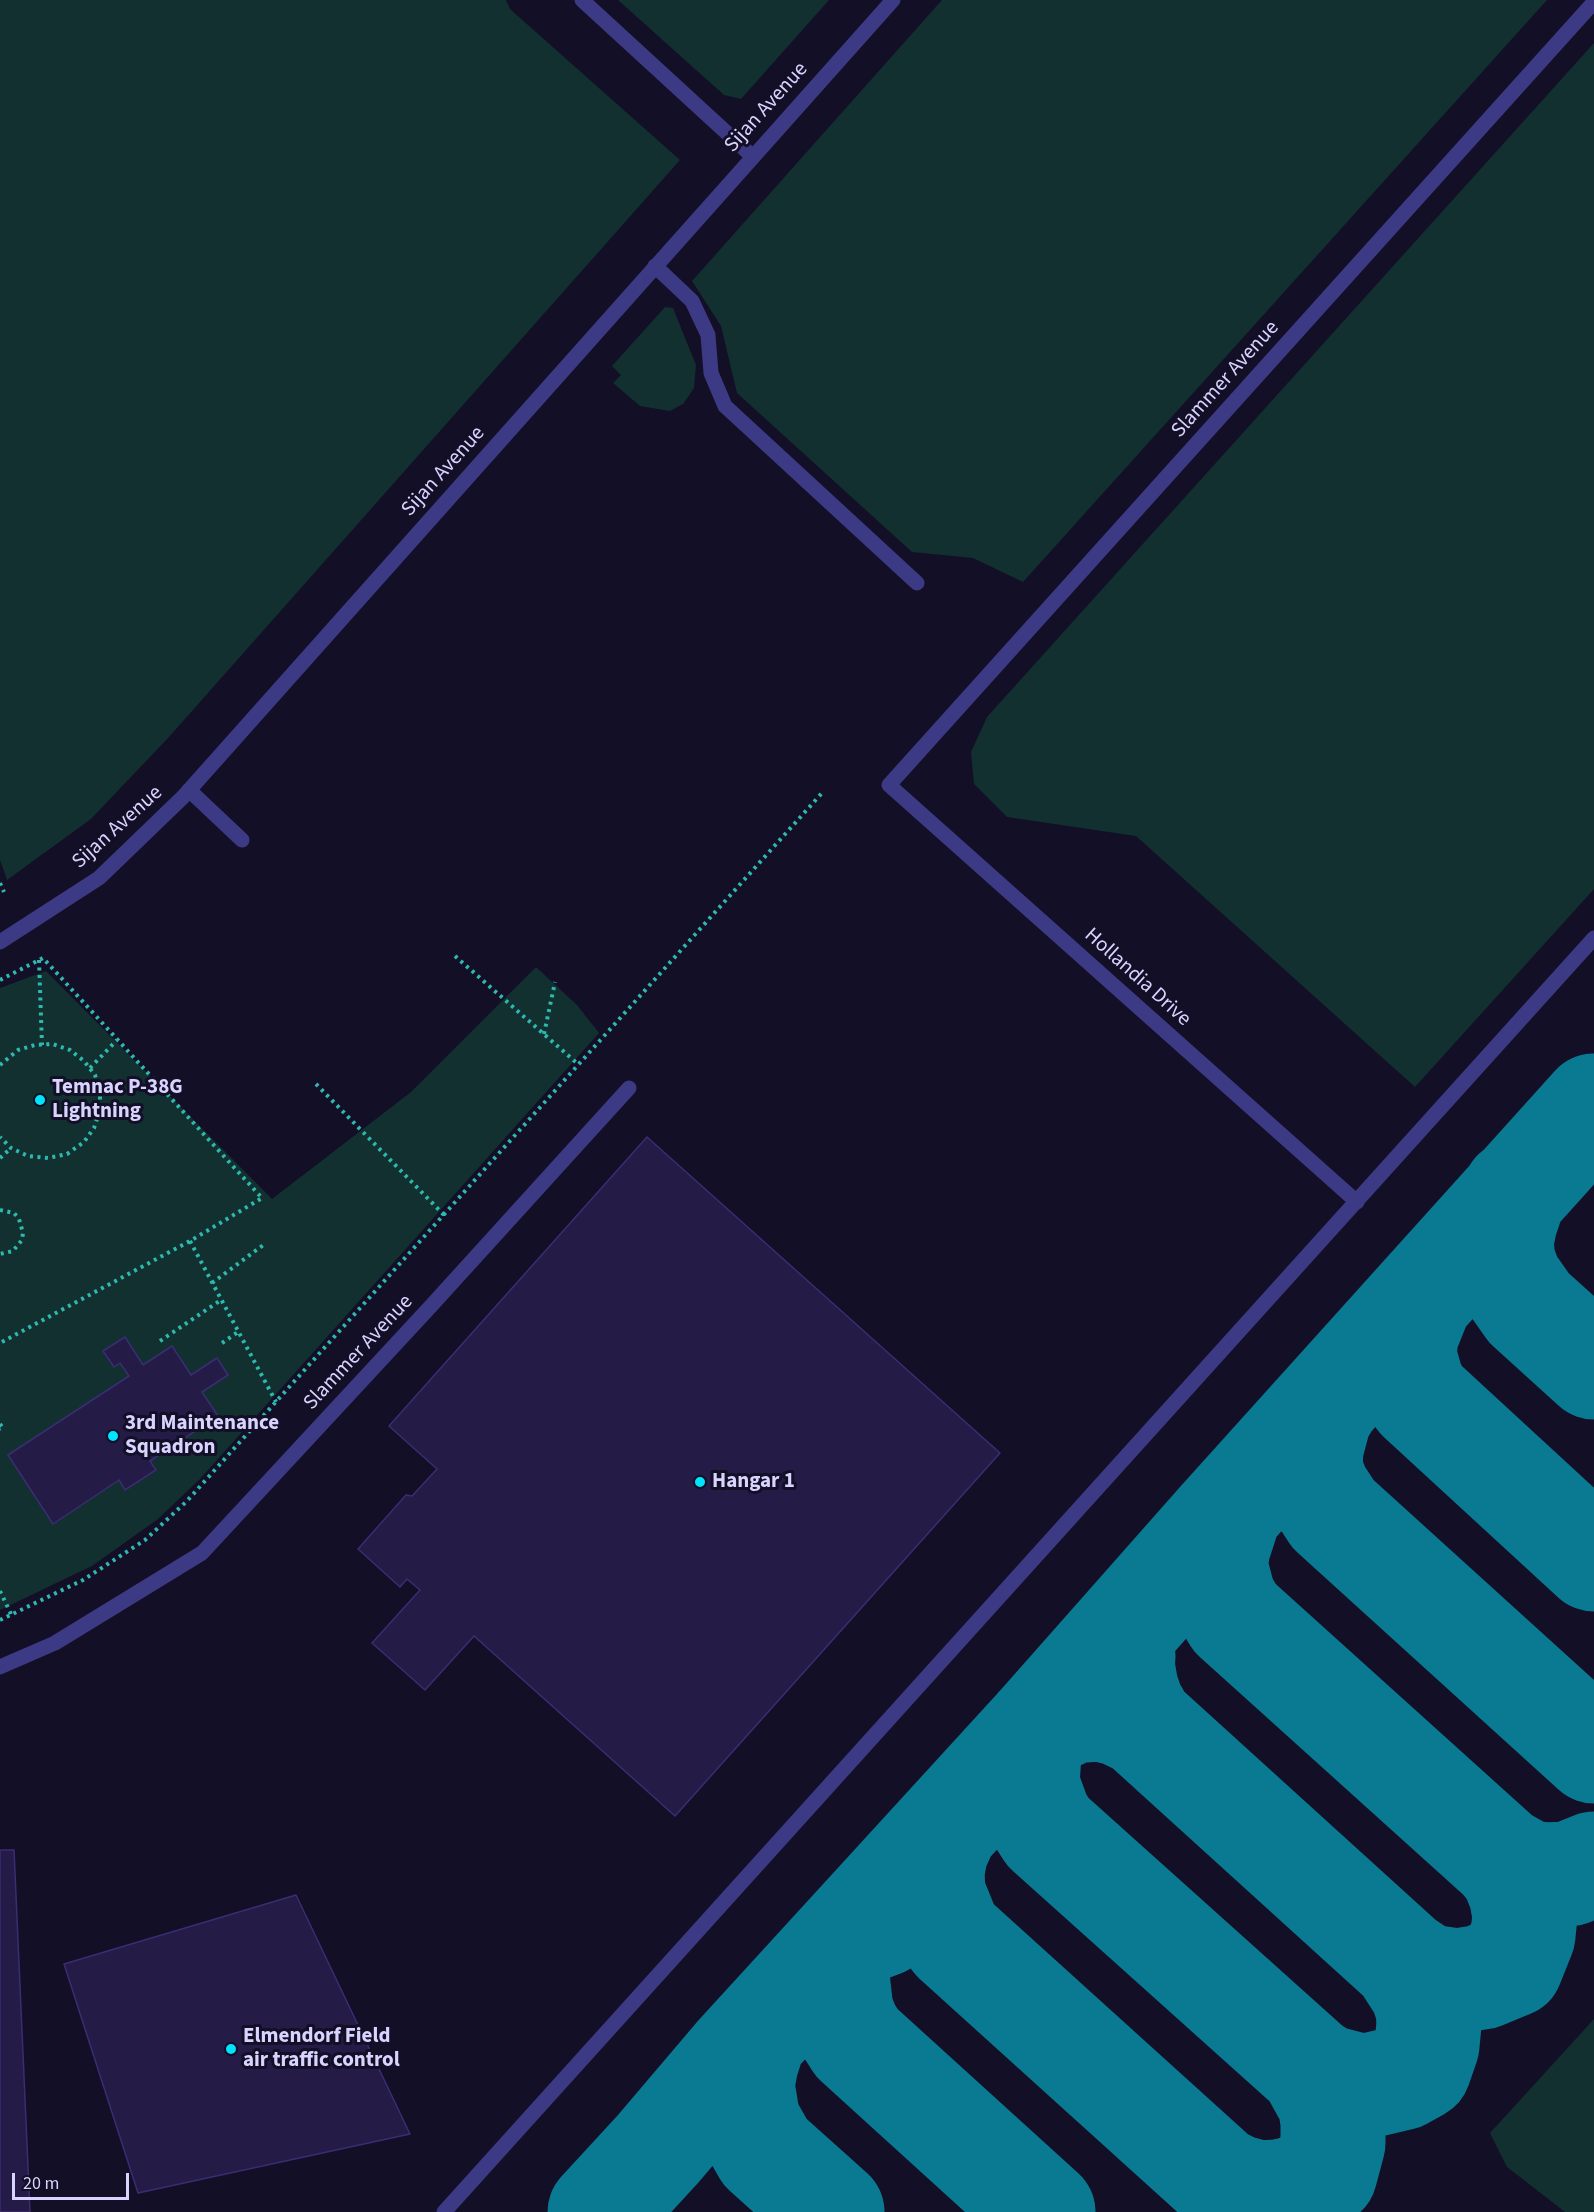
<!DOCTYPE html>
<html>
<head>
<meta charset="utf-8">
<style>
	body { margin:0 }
	#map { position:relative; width:1594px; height:2212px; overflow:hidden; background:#130f26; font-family:"Source Sans 3",sans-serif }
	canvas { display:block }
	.scale { position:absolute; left:12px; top:2173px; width:117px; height:27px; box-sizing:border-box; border:3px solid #d9d4ff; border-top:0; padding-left:8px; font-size:18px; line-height:21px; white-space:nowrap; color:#d9d4ff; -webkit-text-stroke:4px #130f26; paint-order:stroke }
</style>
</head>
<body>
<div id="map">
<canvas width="1594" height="2212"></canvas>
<div class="scale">20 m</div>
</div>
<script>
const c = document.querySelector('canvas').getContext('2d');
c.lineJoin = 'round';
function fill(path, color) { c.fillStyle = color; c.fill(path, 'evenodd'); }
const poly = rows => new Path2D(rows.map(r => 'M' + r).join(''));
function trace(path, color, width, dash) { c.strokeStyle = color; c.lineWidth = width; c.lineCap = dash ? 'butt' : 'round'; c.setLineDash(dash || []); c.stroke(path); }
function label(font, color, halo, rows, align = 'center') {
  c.font = font + ' "Source Sans 3",sans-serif'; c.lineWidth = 6; c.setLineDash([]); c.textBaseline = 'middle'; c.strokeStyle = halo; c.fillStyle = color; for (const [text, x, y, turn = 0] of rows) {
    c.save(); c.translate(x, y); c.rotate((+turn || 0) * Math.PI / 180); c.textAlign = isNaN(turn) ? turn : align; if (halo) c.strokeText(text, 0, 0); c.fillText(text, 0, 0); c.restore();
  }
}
fill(poly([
	[0,0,506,0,510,9,680,160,169,737,91,819,7,880,0,860],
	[618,0,829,0,741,99,724,95],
	[942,0,1547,0,1023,582,973,558,912,552,737,393,721,326,692,281],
	[1594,43,1594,889,1415,1087,1136,836,1007,817,974,784,971,752,987,717],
	[665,307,673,308,696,365,694,388,683,404,670,411,640,406,613,383,621,375,612,366],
	[536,967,577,1005,599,1033,200,1479,158,1519,92,1566,0,1610,0,988,46,971,272,1199,411,1092],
	[124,1337,143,1365,172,1346,191,1375,217,1358,228,1375,202,1392,218,1416,150,1461,156,1471,126,1490,119,1480,53,1524,8,1455,129,1376,120,1363,114,1367,104,1351],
	[1594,2019,1594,2212,1565,2212,1507,2167,1490,2133]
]), '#12302f');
trace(poly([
	[1515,1192,1505,1222,1501,1242,1503,1261,1510,1281,1529,1308,1594,1367],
	[1420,1300,1406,1335,1404,1356,1411,1381,1419,1398,1594,1559],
	[1325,1407,1320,1414,1311,1448,1310,1470,1318,1491,1333,1514,1594,1751],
	[1230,1510,1218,1547,1215,1566,1224,1600,1235,1618,1501,1858,1526,1872,1543,1875,1569,1874,1594,1864],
	[1123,1656,1122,1665,1126,1688,1132,1706,1143,1725,1404,1962,1419,1972,1429,1977,1457,1981,1482,1977,1511,1965,1523,1935,1525,1915,1521,1893,1512,1871,1501,1858],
	[1142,1724,1121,1714,1100,1709,1073,1711,1038,1727,1029,1753,1027,1785,1039,1818,1048,1832,1311,2068,1325,2077,1363,2087,1401,2078,1419,2068,1427,2045,1429,2024,1428,2009,1422,1990,1404,1962],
	[946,1828,936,1850,932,1871,933,1894,948,1931,955,1940,1218,2178,1236,2187,1258,2193,1278,2192,1297,2188,1325,2173,1333,2143,1333,2122,1330,2102,1311,2068],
	[883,1924,844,1939,837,1976,841,2011,848,2029,857,2043,1043,2212],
	[754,2038,746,2063,742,2085,748,2122,765,2152,832,2212],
	[600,2212,658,2149,737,2056,1038,1727,1220,1521,1594,1106]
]), '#0a7a92', 105);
const building = poly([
	[647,1137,1000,1453,675,1816,474,1636,425,1690,372,1643,420,1590,407,1579,400,1587,358,1549,406,1495,412,1496,437,1469,389,1426,647,1137],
	[125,1337,143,1365,172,1346,191,1375,217,1358,228,1375,202,1392,218,1416,150,1461,156,1470,125,1490,119,1480,53,1524,8,1455,129,1376,120,1363,114,1367,103,1351,125,1337],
	[0,1850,14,1850,30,2212,0,2212,0,1850],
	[296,1895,410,2134,138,2193,64,1964,296,1895]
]);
fill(building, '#241b47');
trace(building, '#3b2d73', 1.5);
trace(poly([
	[0,883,4,892],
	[455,956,579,1065],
	[39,960,42,1045],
	[0,980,43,958,262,1198,190,1241,0,1343],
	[544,1034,555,982],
	[0,1065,18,1050,35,1045,53,1044,70,1050,84,1061,95,1075,100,1093,100,1110,94,1128,84,1142,67,1154,48,1158,28,1156,11,1148,0,1137],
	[90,1068,117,1040],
	[316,1084,444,1215],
	[0,1158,11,1148],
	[0,1210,14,1213,19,1219,23,1233,22,1240,13,1251,0,1254],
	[190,1241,276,1402],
	[212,1283,266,1243],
	[160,1341,221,1300],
	[222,1343,238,1332],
	[0,1424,3,1428,0,1429],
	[0,1591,11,1614],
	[0,1620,83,1580,145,1540,187,1501,822,793]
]), '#2fb8b0', 4, [3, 4.5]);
trace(poly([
	[655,266,692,301,708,335,711,373,725,406,917,583],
	[189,790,242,840],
	[444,2212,1594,938]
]), '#3d3a85', 15);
trace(poly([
	[582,0,752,156],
	[0,942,99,878,183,797,893,0],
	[1357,1202,889,785,1594,2],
	[0,1667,55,1643,202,1553,431,1306,629,1088]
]), '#3d3a85', 15);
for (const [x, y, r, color] of [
	[40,1100,6,"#00e5ff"],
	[113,1436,6,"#00e5ff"],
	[700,1482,6,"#00e5ff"],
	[231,2049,6,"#00e5ff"]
]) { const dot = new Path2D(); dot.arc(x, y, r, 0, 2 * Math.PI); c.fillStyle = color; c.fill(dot); trace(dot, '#130f26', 2); }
label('21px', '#d9d4ff', '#130f26', [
	["Sijan Avenue",767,108,-48],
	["Slammer Avenue",1226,380,-48],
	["Sijan Avenue",444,472,-48],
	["Sijan Avenue",118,828,-42],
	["Hollandia Drive",1137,978,42],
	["Slammer Avenue",359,1353,-47]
]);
label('bold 21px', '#d9d4ff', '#130f26', [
	["Temnac P-38G",52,1088],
	["Lightning",52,1112],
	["3rd Maintenance",125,1424],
	["Squadron",125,1448],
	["Hangar 1",712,1482],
	["Elmendorf Field",243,2037],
	["air traffic control",243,2061]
], 'left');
</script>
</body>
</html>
